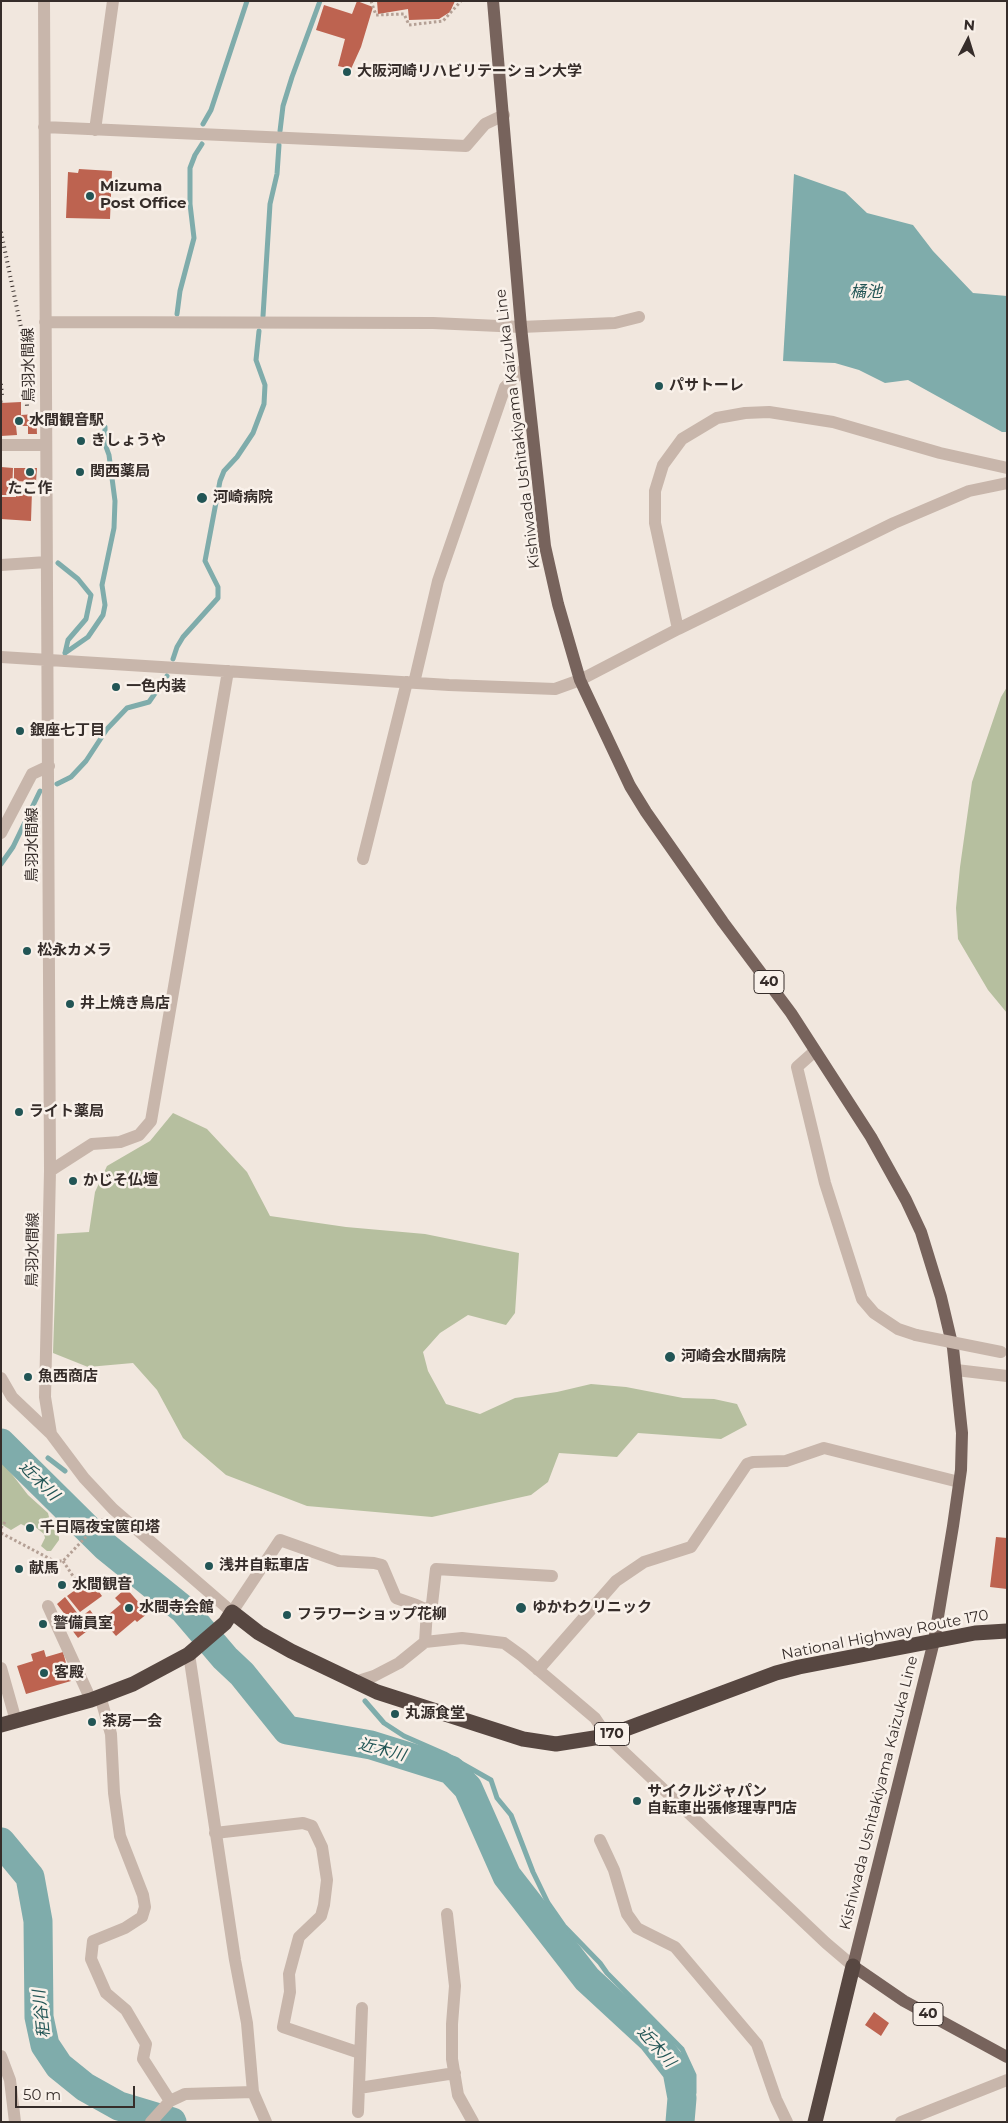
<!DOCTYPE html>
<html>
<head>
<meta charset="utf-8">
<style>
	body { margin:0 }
	#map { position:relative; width:1008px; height:2123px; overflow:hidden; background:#f1e7de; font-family:Montserrat,sans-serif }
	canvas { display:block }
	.frame { position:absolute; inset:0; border:2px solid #362d2a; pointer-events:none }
	.north { position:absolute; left:943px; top:15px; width:50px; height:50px; -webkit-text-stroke:4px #f9f1ea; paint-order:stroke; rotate:5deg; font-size:14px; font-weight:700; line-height:20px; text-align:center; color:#362d2a }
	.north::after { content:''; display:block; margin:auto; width:18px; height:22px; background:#362d2a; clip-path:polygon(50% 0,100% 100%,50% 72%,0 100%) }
	.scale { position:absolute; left:15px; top:2086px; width:120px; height:22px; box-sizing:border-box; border:2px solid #362d2a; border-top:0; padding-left:6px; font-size:15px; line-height:18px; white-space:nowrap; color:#362d2a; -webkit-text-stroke:4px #f9f1ea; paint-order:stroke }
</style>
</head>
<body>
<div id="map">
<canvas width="1008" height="2123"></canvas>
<div class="frame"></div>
<div class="north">N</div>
<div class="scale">50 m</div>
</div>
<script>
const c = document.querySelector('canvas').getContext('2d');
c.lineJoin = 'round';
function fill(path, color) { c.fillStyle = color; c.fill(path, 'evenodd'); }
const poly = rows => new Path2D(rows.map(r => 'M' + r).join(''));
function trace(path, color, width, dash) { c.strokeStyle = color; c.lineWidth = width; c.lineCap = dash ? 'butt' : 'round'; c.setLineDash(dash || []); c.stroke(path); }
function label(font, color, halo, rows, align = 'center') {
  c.font = font + ' Montserrat,"Noto Sans JP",sans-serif'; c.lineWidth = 5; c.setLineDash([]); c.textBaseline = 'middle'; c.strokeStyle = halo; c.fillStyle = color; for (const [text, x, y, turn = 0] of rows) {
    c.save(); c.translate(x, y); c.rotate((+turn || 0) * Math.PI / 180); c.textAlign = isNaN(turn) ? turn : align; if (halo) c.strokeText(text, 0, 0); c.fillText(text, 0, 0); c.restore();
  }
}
fill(poly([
	[1007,687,1007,1013,988,990,958,939,956,908,960,867,972,782,1001,697],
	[173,1113,207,1129,247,1172,270,1216,346,1227,425,1234,519,1253,515,1313,506,1325,468,1315,440,1333,423,1352,428,1371,446,1404,480,1414,515,1398,557,1392,591,1384,626,1387,683,1398,714,1399,737,1404,747,1425,721,1439,638,1433,617,1457,559,1453,548,1482,531,1495,432,1517,307,1506,226,1475,183,1438,157,1390,133,1363,88,1367,53,1353,57,1234,89,1232,95,1192,107,1166,150,1141],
	[1,1460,28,1495,48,1513,51,1525,59,1537,59,1540,51,1551,47,1551,41,1546,45,1538,44,1534,34,1526,25,1526,21,1524,11,1530,1,1524]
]), '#b6bf9f');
fill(poly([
	[794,174,845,192,867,213,913,225,933,251,973,293,1007,296,1007,432,1002,432,908,380,885,383,859,370,835,363,783,361]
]), '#7facab');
trace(poly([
	[203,124,211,110,247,1],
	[280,131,283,106,292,77,320,1],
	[177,314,180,291,194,238,190,204,190,168,195,155,202,144],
	[263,316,270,204,277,174,279,145],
	[58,563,78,579,91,595,86,619,68,640,65,653],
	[65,653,88,637,103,615,105,605,102,585,114,528,115,501,109,455,105,444,105,427],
	[173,659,177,647,183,637,218,598,218,587,205,561,220,481,224,471,237,457,253,433,264,404,265,385,256,360,259,331],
	[57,784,71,777,86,761,107,729,127,708,149,702,167,676],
	[1,864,13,847,40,791],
	[48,1458,65,1471],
	[365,1701,384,1723,404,1736,445,1754,491,1780,497,1798,511,1815,533,1872,548,1903,564,1926,600,1963,607,1973,682,2049,694,2075,694,2093,682,2098]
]), '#7facab', 5);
trace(poly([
	[1,1443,106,1547,184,1610,225,1658,242,1674,287,1730,371,1745,451,1770,468,1788,507,1876,587,1979,652,2039,677,2071,682,2098,680,2122],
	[1,1842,30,1877,38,1921,39,2017,45,2045,59,2066,85,2087,119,2106,172,2122]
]), '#7facab', 29);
fill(poly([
	[357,1,373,7,361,47,351,69,338,66,345,39,316,30,324,5,352,14],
	[377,1,455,1,450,12,439,19,409,20,408,9,378,14],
	[79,169,112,171,110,219,66,218,68,172,78,173],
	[21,402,21,415,36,414,37,434,28,434,28,426,16,426,17,435,1,436,1,403],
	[1,467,13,468,12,490,9,490,9,495,1,495],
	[14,468,37,468,36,482,14,481],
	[16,490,32,491,31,521,1,519,1,497,16,497],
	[996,1537,1007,1538,1007,1589,990,1587],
	[90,1579,102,1596,80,1612,67,1596],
	[126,1588,148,1613,137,1622,135,1620,116,1636,102,1620,121,1604,115,1598],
	[65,1597,78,1614,69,1620,57,1604],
	[90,1610,99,1622,78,1638,69,1626],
	[46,1620,48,1625,40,1628,37,1623],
	[44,1650,46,1657,63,1652,71,1681,26,1694,17,1666,33,1661,31,1654],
	[874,2012,889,2023,881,2036,865,2025]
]), '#bd6350');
trace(poly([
	[371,1,376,15,404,14,409,25,443,21,461,1],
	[1,401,2,403],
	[1,1528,5,1522],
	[1,1533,54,1561,63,1561,103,1519],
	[63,1561,79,1585]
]), '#b4a095', 3, [2.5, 2.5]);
trace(poly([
	[44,1,50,1171,45,1397,51,1434,84,1478,113,1509,232,1612,280,1540,339,1561,374,1563,382,1565,396,1598,416,1605,427,1610,425,1642],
	[44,127,466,146,485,124,504,115],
	[95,130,113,1],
	[45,322,433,323,521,327,615,323,639,317],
	[1,445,46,445],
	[1,565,47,562],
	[678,629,655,523,655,491,663,465,682,439,717,418,745,413,769,412,833,422,940,453,1007,468],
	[1,657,449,685,555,689,580,680,678,629,894,523,969,491,1007,483],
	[414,683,438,581,505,387,525,368],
	[1,833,32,774,49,766],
	[363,859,407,682],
	[815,1051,797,1067,825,1183,862,1299,874,1313,898,1329,916,1335],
	[50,1171,92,1144,120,1142,139,1135,151,1121,228,671],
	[956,1370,1007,1376],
	[1,1378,12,1397,51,1434],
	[48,1606,91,1700],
	[427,1610,432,1604,436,1569,552,1576],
	[189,1654,235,1960,247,2023,253,2092,266,2122],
	[1,1668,16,1721],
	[538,1670,616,1581,644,1562,691,1547,747,1464,753,1462,786,1461,824,1448,959,1482],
	[355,1682,374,1676,399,1663,425,1642,462,1638,504,1643,522,1656,595,1718,607,1736,826,1943,853,1966],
	[100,1696,111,1734,114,1793,120,1836,143,1895,145,1907,142,1917,125,1928,93,1941,91,1959,106,1993,126,2010,146,2044,143,2059,170,2101],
	[215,1833,303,1823,312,1826,322,1847,327,1880,324,1905,321,1916,299,1937,289,1974,290,1992,283,2027,360,2053],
	[600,1840,614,1870,627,1914,637,1928,675,1947,757,2044,776,2099,787,2122],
	[447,1914,455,1986,452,2024,452,2059,458,2095,473,2122],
	[1,2056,10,2080,15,2122],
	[359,2088,455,2073],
	[358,2112,362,2008],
	[151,2122,170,2101,185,2094,253,2092],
	[901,2122,1007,2080]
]), '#c8b6ab', 12);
trace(poly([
	[493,1,521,327,545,546,558,604,580,680,630,786,646,812,723,922,791,1013,871,1137,906,1200,921,1232,941,1297,953,1348,962,1433,961,1470,953,1526,934,1641,853,1966,904,2001,1007,2057]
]), '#77635c', 12);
trace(poly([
	[1,1725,91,1700,133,1684,189,1654,225,1623,232,1612,259,1633,291,1651,377,1692,523,1739,556,1744,607,1736,776,1673,799,1667,975,1633,1007,1631],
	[815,2122,853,1966]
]), '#574741', 15);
trace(poly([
	[1,232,23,337,27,406],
	[1,384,2,396]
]), '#362d2a', 4, [1, 4]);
trace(poly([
	[916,1335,1001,1352]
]), '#c8b6ab', 12);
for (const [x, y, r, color] of [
	[347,72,5,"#255"],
	[90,196,5,"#255"],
	[659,386,5,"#255"],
	[19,421,5,"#255"],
	[81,441,5,"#255"],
	[30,472,5,"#255"],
	[80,472,5,"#255"],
	[202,498,6,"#255"],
	[116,687,5,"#255"],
	[20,731,5,"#255"],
	[27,951,5,"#255"],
	[70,1004,5,"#255"],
	[19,1112,5,"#255"],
	[73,1181,5,"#255"],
	[670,1357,6,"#255"],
	[28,1377,5,"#255"],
	[30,1528,5,"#255"],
	[209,1566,5,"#255"],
	[19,1569,5,"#255"],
	[62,1585,5,"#255"],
	[129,1608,5,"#255"],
	[521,1608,6,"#255"],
	[287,1615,5,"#255"],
	[43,1624,5,"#255"],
	[44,1673,5,"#255"],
	[395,1714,5,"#255"],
	[92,1722,5,"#255"],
	[637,1801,5,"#255"]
]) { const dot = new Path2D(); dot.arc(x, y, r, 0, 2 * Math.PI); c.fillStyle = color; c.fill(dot); trace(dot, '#f9f1ea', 2); }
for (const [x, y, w] of [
	[769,982,30],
	[612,1734,35],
	[928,2014,30]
]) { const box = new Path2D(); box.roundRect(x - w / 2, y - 11.5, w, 23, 4); c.fillStyle = '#f9f1ea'; c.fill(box); trace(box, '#362d2a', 1); }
label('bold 14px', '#362d2a', null, [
	["40",769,982],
	["170",612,1734],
	["40",928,2014]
]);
label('bold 15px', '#362d2a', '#f9f1ea', [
	["大阪河崎リハビリテーション大学",357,72],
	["Mizuma",100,187],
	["Post Office",100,204],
	["パサトーレ",669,386],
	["水間観音駅",29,421],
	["きしょうや",91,441],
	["関西薬局",90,472],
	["たこ作",30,489,"center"],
	["河崎病院",213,498],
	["一色内装",126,687],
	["銀座七丁目",30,731],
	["松永カメラ",37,951],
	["井上焼き鳥店",80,1004],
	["ライト薬局",29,1112],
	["かじそ仏壇",83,1181],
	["河崎会水間病院",681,1357],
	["魚西商店",38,1377],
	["千日隔夜宝篋印塔",40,1528],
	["浅井自転車店",219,1566],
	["献馬",29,1569],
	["水間観音",72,1585],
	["水間寺会館",139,1608],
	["ゆかわクリニック",532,1608],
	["フラワーショップ花柳",297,1615],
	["警備員室",53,1624],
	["客殿",54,1673],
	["丸源食堂",405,1714],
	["茶房一会",102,1722],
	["サイクルジャパン",647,1792],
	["自転車出張修理専門店",647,1809]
], 'left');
label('15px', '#362d2a', '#f9f1ea', [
	["鳥羽水間線",29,365,-91],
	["Kishiwada Ushitakiyama Kaizuka Line",518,429,-97],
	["鳥羽水間線",33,845,-90],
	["鳥羽水間線",33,1250,-89],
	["National Highway Route 170",885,1635,-11],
	["Kishiwada Ushitakiyama Kaizuka Line",879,1793,-76]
]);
label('italic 16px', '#255', '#f9f1ea', [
	["橘池",866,292],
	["近木川",39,1481,45],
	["近木川",382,1750,15],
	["秬谷川",42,2014,-96],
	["近木川",656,2047,49]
]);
</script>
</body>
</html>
